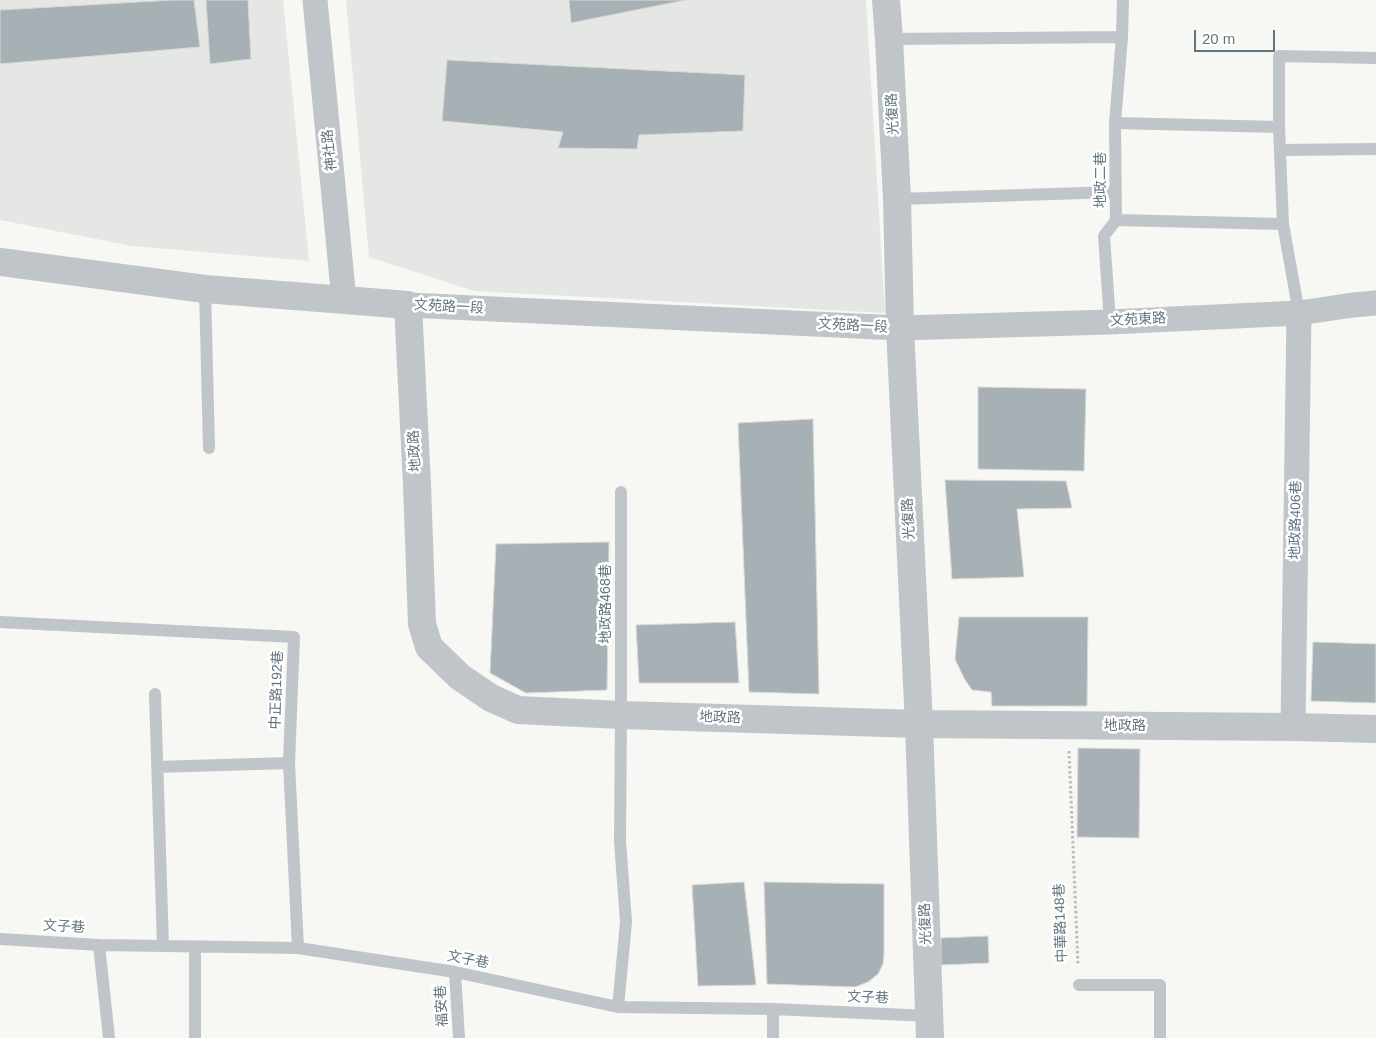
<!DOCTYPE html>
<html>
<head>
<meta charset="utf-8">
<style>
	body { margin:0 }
	#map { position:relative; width:1376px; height:1038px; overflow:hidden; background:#f7f7f4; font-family:Arial,sans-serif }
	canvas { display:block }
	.scale { position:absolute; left:1194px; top:30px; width:81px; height:22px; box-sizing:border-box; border:2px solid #61757f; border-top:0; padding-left:6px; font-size:15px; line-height:18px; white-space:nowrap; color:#61757f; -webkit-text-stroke:4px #fff; paint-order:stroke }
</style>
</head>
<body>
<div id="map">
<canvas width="1376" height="1038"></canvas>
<div class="scale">20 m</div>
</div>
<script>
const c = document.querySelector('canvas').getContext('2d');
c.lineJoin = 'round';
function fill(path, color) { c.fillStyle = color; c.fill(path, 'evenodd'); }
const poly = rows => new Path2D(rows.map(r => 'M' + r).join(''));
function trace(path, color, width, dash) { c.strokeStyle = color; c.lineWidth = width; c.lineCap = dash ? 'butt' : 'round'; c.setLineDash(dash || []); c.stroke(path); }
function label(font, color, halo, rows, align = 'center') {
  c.font = font + ' Arial,"Noto Sans TC",sans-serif'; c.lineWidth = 5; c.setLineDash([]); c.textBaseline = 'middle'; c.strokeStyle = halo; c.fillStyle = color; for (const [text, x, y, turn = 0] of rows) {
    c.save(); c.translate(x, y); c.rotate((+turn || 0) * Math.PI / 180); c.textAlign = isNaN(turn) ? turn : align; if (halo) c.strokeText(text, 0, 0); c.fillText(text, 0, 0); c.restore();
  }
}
fill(poly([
	[0,0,283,0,309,261,132,246,0,220],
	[346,0,866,0,885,313,474,291,369,257]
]), '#e5e7e5');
const building = poly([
	[173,0,194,0,200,47,0,64,0,10,173,0],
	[206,0,248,0,251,59,210,64,206,0],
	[569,0,686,0,571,23,569,0],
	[447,60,745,75,743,131,639,135,637,149,558,148,563,132,442,121,447,60],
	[978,387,1086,389,1084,471,978,469,978,387],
	[813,419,819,694,749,692,738,423,813,419],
	[945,480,1066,481,1072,508,1017,509,1024,577,952,579,945,480],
	[609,542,607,690,526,693,490,673,496,544,609,542],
	[959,617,1088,617,1087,706,992,706,991,692,972,690,964,678,955,659,959,617],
	[735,622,739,683,639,683,636,625,735,622],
	[1313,642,1376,644,1376,703,1311,701,1313,642],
	[1078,748,1140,749,1139,838,1077,837,1078,748],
	[744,882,756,985,698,986,692,885,744,882],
	[764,882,884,884,884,953,883,964,878,974,868,982,855,987,767,984,764,882],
	[988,936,989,963,941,965,941,938,988,936]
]);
fill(building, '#a7b1b5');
trace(building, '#d9d8d6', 1);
trace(poly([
	[1069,751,1078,965]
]), '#b9bdbf', 3, [2.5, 2.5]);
trace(poly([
	[889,39,1122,37],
	[1115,123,1279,127],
	[1281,150,1376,149],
	[897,199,1116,192],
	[1116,220,1283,224],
	[205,289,209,448],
	[1299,313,1283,224,1279,127,1279,56,1376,58],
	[1110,322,1104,236,1116,220,1115,123,1122,37,1123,0],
	[0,622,294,637,289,763,298,948],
	[155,694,163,946],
	[157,767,289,763],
	[0,939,99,945,298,948,455,972,618,1007,773,1009,930,1016],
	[99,945,109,1038],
	[195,947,195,1038],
	[455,972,459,1038],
	[1079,985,1160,985,1160,1038],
	[618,1007,626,922,620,841,621,715,621,492],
	[773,1038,773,1009]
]), '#bfc5c8', 12);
trace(poly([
	[315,0,344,300],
	[408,305,900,328,1110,322,1299,313,1353,305,1376,303],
	[1293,727,1299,313]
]), '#bfc5c8', 25);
trace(poly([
	[886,0,889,39,897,199,900,328,919,724,930,1038],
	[0,262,205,289,408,305,417,485,422,624,429,647,460,677,491,698,518,710,621,715,919,724,1293,727,1376,729]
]), '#bfc5c8', 28);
label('14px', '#61757f', '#fff', [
	["光復路",893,114,-93],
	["神社路",330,150,-96],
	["地政二巷",1101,180,-90],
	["文苑路一段",449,307,3],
	["文苑東路",1138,320,-3],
	["文苑路一段",853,326,3],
	["地政路",415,451,-93],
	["光復路",909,519,-93],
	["地政路406巷",1296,520,-89],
	["地政路468巷",606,604,-90],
	["中正路192巷",277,690,-88],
	["地政路",720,718,2],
	["地政路",1125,726],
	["中華路148巷",1061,923,-92],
	["光復路",926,924,-92],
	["文子巷",64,927,3],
	["文子巷",468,960,11],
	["文子巷",868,998,2],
	["福安巷",442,1006,-93]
]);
</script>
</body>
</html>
